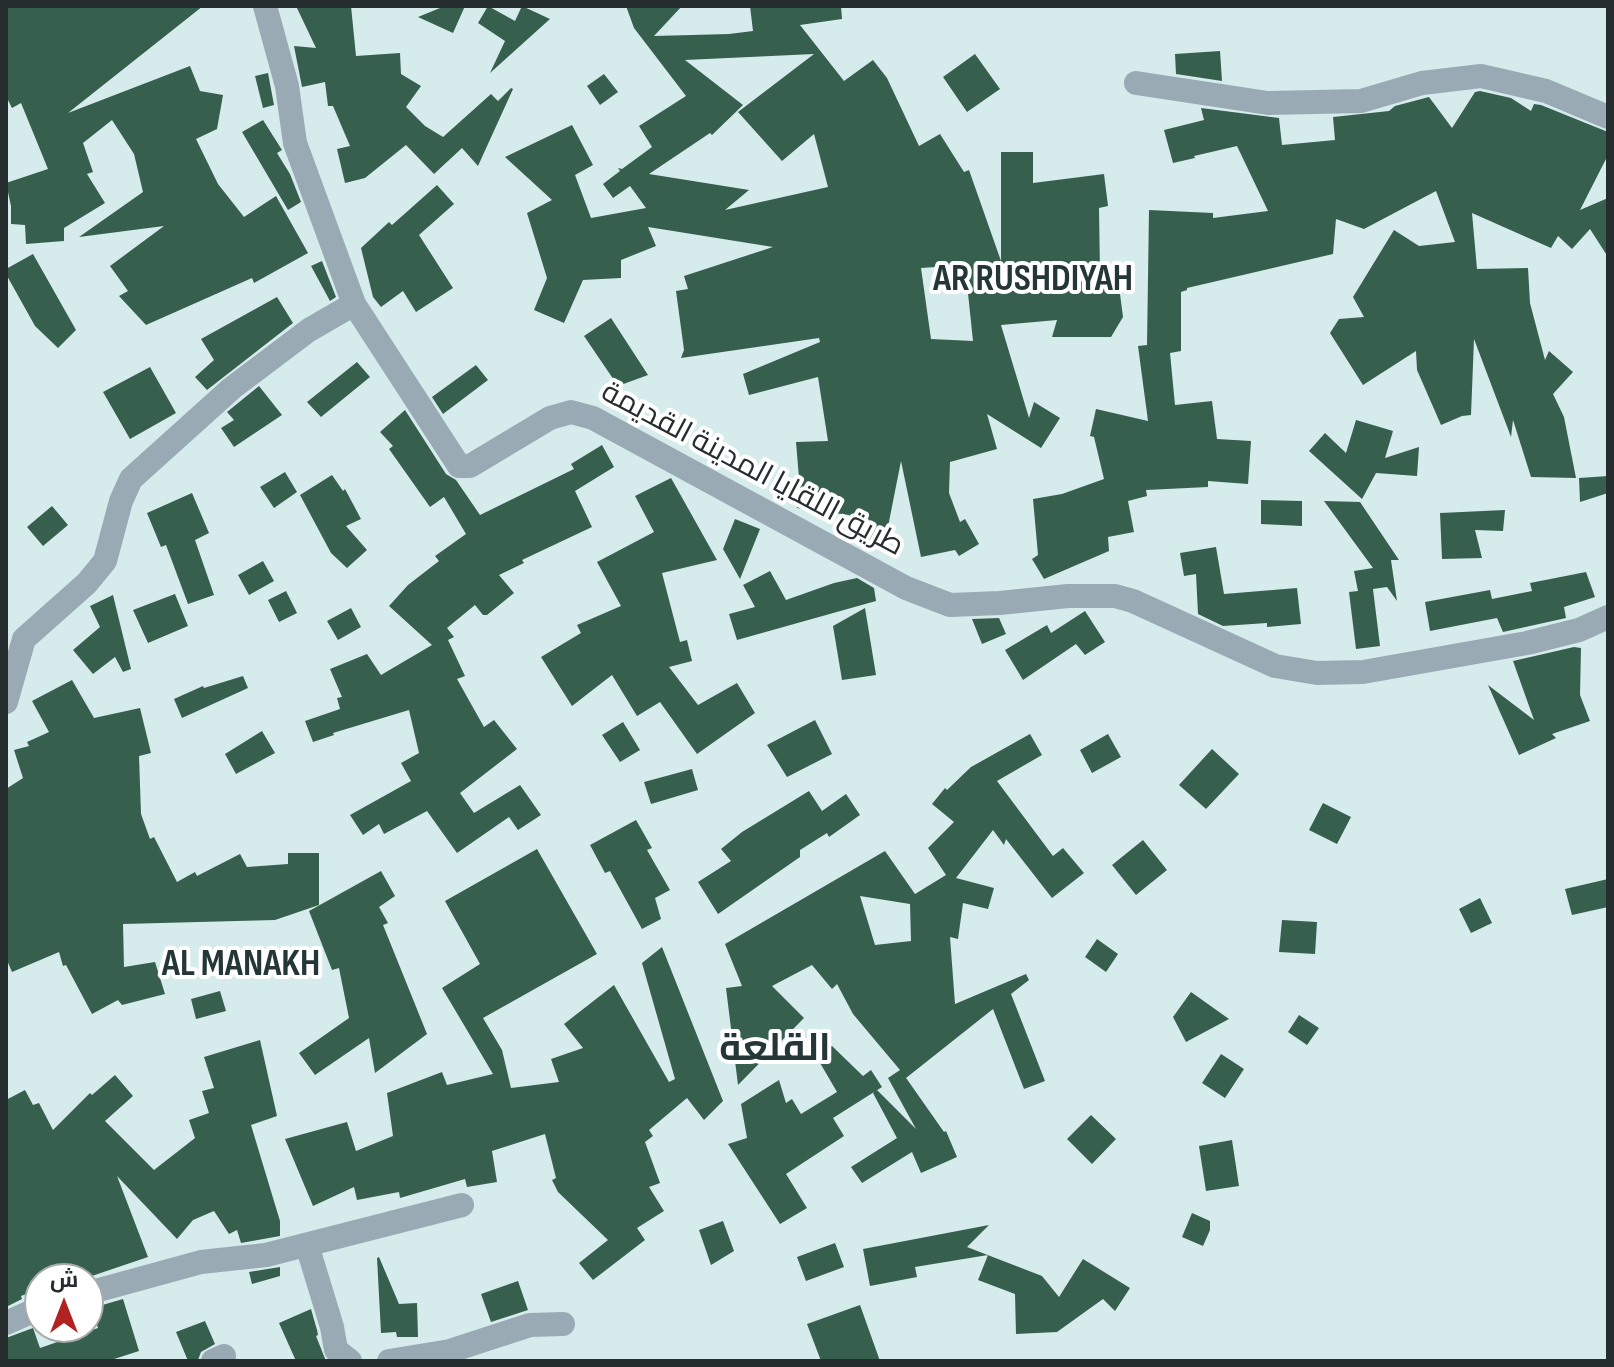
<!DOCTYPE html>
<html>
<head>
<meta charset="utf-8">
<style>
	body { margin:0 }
	#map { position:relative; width:1614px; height:1367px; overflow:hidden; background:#d6ebec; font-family:"Sofia Sans Condensed",Cairo,sans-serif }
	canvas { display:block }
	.frame { position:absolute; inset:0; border:8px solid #252d2e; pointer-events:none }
	.north { position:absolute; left:24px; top:1263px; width:80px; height:80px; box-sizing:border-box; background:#fff; border:2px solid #a8abab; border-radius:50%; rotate:0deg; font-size:22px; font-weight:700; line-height:32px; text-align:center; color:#252d2e }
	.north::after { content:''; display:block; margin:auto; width:28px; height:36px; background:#b22221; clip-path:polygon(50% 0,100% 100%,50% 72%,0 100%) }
</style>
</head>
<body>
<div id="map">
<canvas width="1614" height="1367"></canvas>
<div class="frame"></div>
<div class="north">ش</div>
</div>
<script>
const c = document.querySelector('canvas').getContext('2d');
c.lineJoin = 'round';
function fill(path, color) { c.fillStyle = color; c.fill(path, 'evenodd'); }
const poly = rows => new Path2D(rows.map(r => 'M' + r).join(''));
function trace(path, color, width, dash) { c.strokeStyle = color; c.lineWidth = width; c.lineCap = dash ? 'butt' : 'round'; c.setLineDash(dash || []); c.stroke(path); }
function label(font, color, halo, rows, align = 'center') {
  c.font = font + ' "Sofia Sans Condensed",Cairo,sans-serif'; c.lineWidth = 8; c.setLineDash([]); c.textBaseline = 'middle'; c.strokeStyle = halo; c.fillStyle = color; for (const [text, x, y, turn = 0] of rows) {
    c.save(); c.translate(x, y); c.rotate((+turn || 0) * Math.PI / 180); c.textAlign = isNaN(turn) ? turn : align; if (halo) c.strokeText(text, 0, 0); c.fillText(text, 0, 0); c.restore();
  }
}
fill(poly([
	[6,6,203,6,68,113,190,66,200,91,223,95,217,129,196,139,218,184,244,217,276,196,308,253,254,283,252,278,146,325,119,296,128,291,110,266,164,226,79,237,143,192,134,154,112,120,83,143,93,172,87,174,105,203,64,228,64,241,26,244,25,225,11,224,11,206,6,183,48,169,21,103,12,108,6,96],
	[296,6,351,6,356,56,400,53,401,74,421,86,406,107,425,126,443,137,491,94,498,101,511,88,513,89,478,166,462,148,434,174,406,145,365,178,345,183,337,149,350,146,333,106,328,106,325,82,302,87,294,46,316,48],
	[445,6,465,6,453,33,418,17],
	[488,6,515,21,522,6,550,19,490,73,505,41,478,23],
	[626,6,682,6,654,36,729,34,753,31,750,6,841,6,842,19,800,25,844,81,873,60,887,78,919,146,940,134,964,172,969,170,1001,261,1001,152,1033,152,1033,183,1104,174,1108,206,1099,208,1100,274,1117,271,1123,317,1111,337,1052,337,1057,320,1001,325,1029,418,1034,402,1060,418,1041,448,987,414,997,449,950,462,949,493,960,522,965,519,979,544,959,556,955,550,921,557,901,461,884,547,854,542,858,522,849,523,849,515,797,508,801,478,799,478,796,442,828,441,818,377,749,395,743,374,820,342,819,338,681,358,684,350,676,291,688,289,684,276,773,247,648,227,656,246,621,260,621,278,583,280,564,323,534,310,547,278,527,213,552,200,505,157,572,125,593,165,575,175,591,218,646,208,630,186,613,198,603,184,620,171,618,168,622,169,652,147,639,126,686,96,634,28],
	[814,54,738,112,782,161,814,134,828,187,725,210,749,190,649,174,710,133,712,135,743,105,685,60],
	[965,265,973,341,931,339,921,268],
	[1220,51,1222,81,1176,74,1175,54],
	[975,54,1000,89,967,112,943,77],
	[268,73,274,105,263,108,255,76],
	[604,74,618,92,600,105,587,86],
	[1480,91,1511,98,1531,111,1534,104,1541,105,1608,132,1608,155,1580,210,1608,198,1608,257,1590,229,1572,249,1558,236,1551,248,1472,213,1477,269,1528,268,1530,303,1545,360,1549,351,1573,372,1553,394,1564,417,1576,478,1531,477,1513,420,1511,437,1474,339,1471,415,1462,416,1441,425,1417,370,1416,351,1363,385,1330,333,1339,319,1364,317,1353,297,1394,230,1419,246,1455,242,1436,191,1364,229,1336,219,1333,254,1187,288,1187,290,1181,292,1181,351,1170,353,1175,405,1212,401,1217,439,1251,441,1248,484,1208,481,1208,487,1146,490,1147,496,1128,501,1134,532,1108,537,1109,551,1044,579,1032,559,1038,555,1033,499,1062,494,1104,479,1094,437,1090,436,1096,409,1148,421,1138,346,1147,345,1149,210,1213,213,1213,218,1268,211,1237,146,1194,156,1195,158,1173,163,1164,130,1204,120,1201,108,1279,118,1282,145,1335,140,1333,117,1389,111,1395,106,1429,97,1452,128,1475,92],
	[263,120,282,150,277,153,290,174,301,202,288,210,242,132],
	[437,185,454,204,419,235,453,288,416,312,403,291,381,307,373,297,361,248,389,222,392,225],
	[33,254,76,330,58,348,35,326,6,274,6,269],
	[322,261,336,297,330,301,311,266],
	[277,297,293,323,207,390,195,377,214,360,201,339],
	[611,318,648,375,618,386,584,336],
	[357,362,370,377,321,417,307,402],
	[476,365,488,380,443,414,432,397],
	[150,367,176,413,130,439,103,392],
	[259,386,282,415,234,447,221,428,234,420,227,412],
	[405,410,446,474,456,480,480,515,574,469,571,464,602,445,614,467,575,491,592,527,522,560,524,563,499,575,514,593,487,615,483,615,475,605,447,628,454,637,448,640,465,676,457,679,484,727,494,720,517,749,460,793,474,813,520,785,541,815,518,830,509,817,457,853,427,811,384,834,379,824,363,835,350,815,411,781,401,763,419,753,409,710,333,733,334,735,313,742,305,721,340,709,337,698,342,697,330,669,367,654,381,675,432,645,389,606,408,585,439,561,435,556,466,534,444,497,430,507,389,449,393,446,380,432],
	[1356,420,1393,431,1385,458,1419,447,1417,476,1376,473,1362,499,1309,451,1325,433,1346,453],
	[285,472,297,492,274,508,260,487],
	[332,475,343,491,345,489,361,519,346,526,367,550,347,568,331,553,300,495],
	[1608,476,1608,493,1580,502,1579,478],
	[671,478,717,560,662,573,680,642,687,640,692,661,669,667,698,705,737,683,755,713,697,754,660,702,637,716,612,675,572,706,541,657,581,633,577,625,621,606,597,562,654,532,635,496],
	[192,493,209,533,195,540,214,595,188,604,166,545,161,547,147,513],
	[1261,500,1302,501,1302,526,1261,524],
	[1324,501,1360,502,1399,560,1391,560,1397,601,1387,587,1373,589,1380,646,1356,649,1349,592,1358,591,1354,571,1373,568],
	[52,506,68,525,43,546,27,527],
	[1505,510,1503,531,1475,530,1482,558,1442,559,1440,513],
	[735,519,760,529,740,579,723,549],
	[1216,547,1224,594,1297,588,1301,624,1267,627,1267,623,1223,626,1198,614,1196,574,1184,576,1180,553],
	[263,561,274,581,249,595,238,575],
	[770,571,786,600,834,583,857,578,874,588,876,601,737,640,729,614,755,607,743,585],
	[1586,572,1595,597,1564,607,1566,618,1503,632,1497,618,1430,631,1425,602,1490,590,1492,599,1532,591,1530,583],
	[286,591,297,613,279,622,268,600],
	[175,594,188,626,148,643,133,610],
	[113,595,131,669,123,672,115,657,93,674,73,650,100,627,90,606],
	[351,608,361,627,338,640,327,621],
	[865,608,876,675,842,680,833,626],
	[1085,611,1105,642,1085,655,1076,644,1023,680,1005,650,1047,625,1051,633],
	[999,618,1006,634,982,644,972,619],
	[1574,647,1581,648,1580,695,1590,721,1552,734,1556,738,1519,755,1488,685,1534,720,1513,661],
	[243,676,248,688,182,718,174,699,203,686,204,688],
	[72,680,94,718,140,708,151,753,139,756,141,814,150,839,154,837,177,882,195,872,197,876,240,854,247,867,288,864,288,853,319,853,319,905,275,920,123,924,124,967,155,962,165,994,122,1005,118,1000,92,1014,66,965,63,966,59,952,12,972,6,958,6,789,23,778,14,750,29,746,27,742,49,732,32,701],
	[815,720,832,754,787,777,767,745],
	[623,722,640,750,620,762,602,735],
	[262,731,275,753,236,774,225,754],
	[1030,734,1042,755,997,781,1053,856,1063,848,1084,873,1052,898,1006,839,1004,845,993,830,956,878,994,888,988,909,963,903,958,939,950,937,955,1004,1026,974,1029,980,1011,994,1045,1081,1024,1089,993,1009,906,1078,904,1075,944,1132,946,1131,957,1157,921,1173,912,1152,862,1183,851,1167,897,1138,873,1093,877,1090,916,1129,888,1078,900,1070,853,1014,837,984,832,989,812,965,772,986,804,1018,738,1085,726,988,742,986,725,944,885,851,915,894,946,875,928,848,954,822,932,804,945,788,947,790,971,767],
	[860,896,910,904,911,941,875,945],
	[1108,734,1121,757,1092,773,1080,750],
	[1212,749,1239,774,1206,809,1179,785],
	[692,769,698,790,651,804,644,782],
	[809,791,822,811,846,794,860,815,829,837,827,833,800,850,800,857,718,914,698,882,731,861,721,849,742,832],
	[1323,803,1351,817,1337,844,1309,830],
	[636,820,652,848,647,850,670,890,655,898,661,919,642,929,610,871,605,873,590,845],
	[1143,840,1167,870,1136,895,1112,865],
	[537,849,597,954,483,1018,502,1050,511,1088,559,1082,551,1059,583,1048,564,1024,614,985,669,1082,675,1079,642,963,662,947,723,1101,704,1120,687,1098,649,1130,653,1136,645,1142,660,1183,649,1187,664,1211,637,1228,645,1240,593,1280,579,1263,608,1240,558,1192,552,1180,556,1178,545,1134,492,1151,497,1182,467,1187,465,1179,400,1198,399,1192,357,1200,354,1187,313,1206,285,1139,347,1122,356,1151,393,1136,387,1093,442,1072,447,1085,493,1074,442,988,480,964,445,901],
	[381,871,395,896,379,907,388,923,383,925,427,1034,375,1073,369,1038,315,1075,299,1053,349,1018,339,968,332,970,309,911],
	[1608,879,1608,907,1572,915,1565,889],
	[1480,898,1492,923,1471,933,1459,909],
	[1282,920,1317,922,1315,954,1279,952],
	[1097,939,1118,954,1106,972,1085,957],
	[220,991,226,1011,196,1019,191,999],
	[1191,992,1229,1019,1186,1042,1173,1017],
	[1299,1015,1319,1028,1307,1045,1288,1032],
	[260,1040,277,1116,251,1125,280,1221,280,1236,241,1243,237,1230,229,1234,214,1211,193,1220,177,1239,117,1176,148,1257,83,1279,40,1279,40,1289,21,1296,22,1299,6,1307,6,1100,25,1090,33,1105,39,1103,53,1130,90,1093,92,1095,115,1075,133,1096,105,1121,154,1170,195,1138,189,1120,209,1113,202,1091,214,1088,204,1057],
	[832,1046,863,1076,871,1070,882,1087,833,1118,844,1136,786,1174,807,1208,780,1224,728,1144,747,1138,741,1104,779,1080,786,1103,792,1099,801,1114,837,1092,816,1056],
	[1221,1054,1244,1069,1225,1098,1202,1083],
	[1091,1115,1116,1139,1092,1164,1067,1139],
	[1232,1140,1239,1186,1206,1191,1199,1146],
	[1192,1213,1210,1221,1210,1230,1203,1246,1182,1237],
	[723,1221,734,1251,711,1265,699,1230],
	[989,1225,967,1247,1042,1276,1059,1297,1083,1259,1130,1288,1115,1311,1103,1299,1057,1332,1016,1334,1015,1294,978,1280,988,1255,915,1267,917,1277,870,1286,863,1249],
	[835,1243,844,1267,806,1281,797,1257],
	[379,1257,399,1304,417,1303,418,1337,397,1337,396,1332,381,1333,377,1258],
	[280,1267,280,1276,252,1284,249,1272],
	[518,1281,528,1310,491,1322,481,1294],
	[123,1299,139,1351,108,1361,6,1361,6,1338,33,1328,40,1348,98,1328,92,1308],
	[860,1305,880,1361,821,1361,807,1324],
	[311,1309,317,1330,318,1335,316,1336,326,1361,296,1361,279,1323],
	[205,1321,215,1344,201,1352,198,1360,188,1361,176,1332]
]), '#375f4e');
trace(poly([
	[265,6,287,86,295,143,354,304,459,466,470,466,550,418,571,412,593,418,906,588,950,605,1000,603,1068,596,1115,596,1133,601,1275,666,1317,673,1363,672,1527,643,1579,630,1608,617],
	[1136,83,1268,103,1361,101,1422,83,1481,76,1546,91,1608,117],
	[6,702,24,639,87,583,105,561,121,501,131,479,232,388,309,330,354,304],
	[307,1245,332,1327,336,1350,350,1361],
	[88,1293,201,1262,266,1255,462,1205],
	[6,1323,40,1308],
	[213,1361,224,1356],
	[389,1361,450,1351,530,1325,563,1324]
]), '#99aab5', 24);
label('30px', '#252d2e', '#fff', [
	["طريق اللقايا المدينة القديمة",752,470,28]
]);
label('bold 38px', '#253637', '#fff', [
	["AR RUSHDIYAH",1033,280],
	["AL MANAKH",241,965],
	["القلعة",775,1050]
]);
</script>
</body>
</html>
